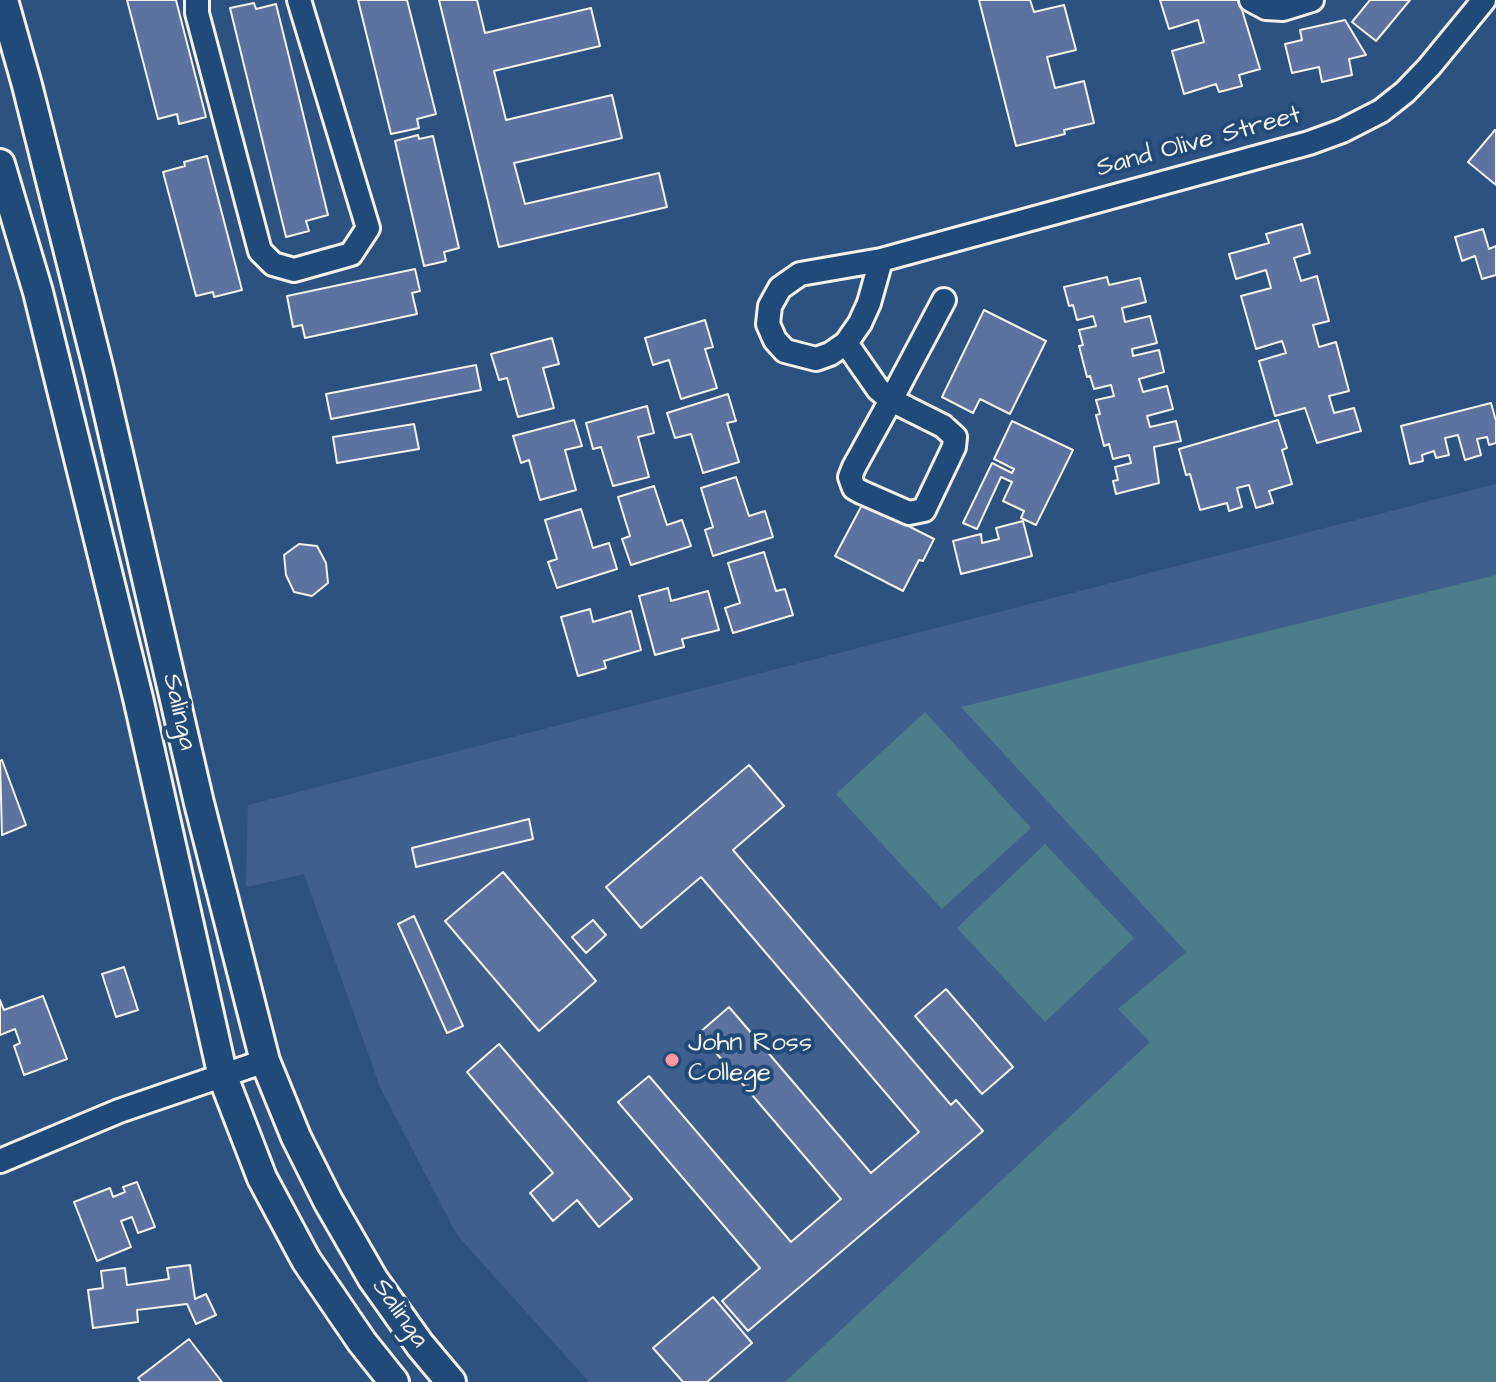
<!DOCTYPE html>
<html>
<head>
<meta charset="utf-8">
<style>
	body { margin:0 }
	canvas { display:block; background:#2c5282 }
</style>
</head>
<body>
<canvas width="1496" height="1382"></canvas>
<script>
const c = document.querySelector('canvas').getContext('2d');
c.lineJoin = 'round';
function fill(path, color) { c.fillStyle = color; c.fill(path, 'evenodd'); }
const poly = rows => new Path2D(rows.map(r => 'M' + r).join(''));
function trace(path, color, width, dash) { c.strokeStyle = color; c.lineWidth = width; c.lineCap = dash ? 'butt' : 'round'; c.setLineDash(dash || []); c.stroke(path); }
function label(font, color, halo, rows, align = 'center') {
  c.font = font + ' "Architects Daughter",sans-serif'; c.lineWidth = 8; c.setLineDash([]); c.textBaseline = 'middle'; c.strokeStyle = halo; c.fillStyle = color; for (const [text, x, y, turn = 0] of rows) {
    c.save(); c.translate(x, y); c.rotate((+turn || 0) * Math.PI / 180); c.textAlign = isNaN(turn) ? turn : align; if (halo) c.strokeText(text, 0, 0); c.fillText(text, 0, 0); c.restore();
  }
}
fill(poly([
	[1496,484,1496,1382,589,1382,457,1235,380,1087,304,874,246,887,248,805]
]), '#3f5f8e');
fill(poly([
	[1496,575,1496,1382,785,1382,1150,1042,1118,1009,1186,952,961,707],
	[925,712,1031,828,942,909,836,794],
	[1045,844,1134,938,1045,1022,957,928]
]), '#4b7d88');
const building = poly([
	[127,0,176,0,206,117,179,124,177,114,158,119,127,0],
	[358,0,407,0,436,114,417,119,419,128,391,134,358,0],
	[439,0,477,0,485,33,591,8,600,46,494,71,506,120,612,95,622,138,514,163,525,204,659,173,667,207,499,247,439,0],
	[979,0,1030,0,1034,12,1064,5,1076,50,1047,57,1055,88,1084,81,1094,123,1064,130,1065,134,1016,146,979,0],
	[1160,0,1239,0,1260,69,1239,75,1242,86,1219,92,1216,84,1184,94,1172,51,1204,42,1198,20,1169,29,1160,0],
	[1370,0,1410,0,1376,41,1352,22,1370,0],
	[254,3,256,9,276,4,328,215,306,221,309,231,286,237,230,8,254,3],
	[1345,20,1366,55,1349,59,1352,75,1322,82,1319,67,1292,73,1285,44,1302,40,1300,30,1345,20],
	[1495,130,1496,131,1496,185,1468,162,1495,130],
	[418,135,419,139,433,136,459,248,444,252,446,261,424,266,395,141,418,135],
	[207,156,242,290,214,297,213,292,196,296,163,172,185,166,184,162,207,156],
	[1302,224,1310,253,1294,258,1301,281,1317,276,1329,321,1313,325,1319,347,1336,342,1349,391,1329,396,1334,413,1354,408,1361,431,1317,443,1305,408,1275,416,1259,361,1286,353,1282,341,1256,349,1241,296,1271,288,1266,270,1236,279,1229,254,1269,243,1266,234,1302,224],
	[1483,229,1489,249,1496,246,1496,275,1482,279,1475,256,1462,261,1455,237,1483,229],
	[415,269,420,291,412,293,417,314,305,338,302,325,293,327,287,296,415,269],
	[1107,277,1109,285,1140,278,1146,302,1122,308,1125,322,1150,316,1157,343,1132,349,1133,356,1159,350,1164,372,1139,379,1143,392,1167,386,1173,409,1147,416,1150,427,1176,421,1181,441,1154,447,1159,483,1116,494,1113,481,1118,480,1115,467,1131,463,1129,455,1113,459,1109,444,1104,446,1096,415,1100,414,1096,400,1114,396,1111,385,1094,389,1090,376,1087,377,1079,346,1083,345,1079,330,1096,326,1093,316,1077,320,1073,305,1069,306,1064,287,1107,277],
	[984,310,1046,341,1010,414,980,399,973,413,942,397,984,310],
	[705,320,713,347,705,349,717,388,681,399,669,360,653,365,645,338,705,320],
	[552,338,559,364,543,368,554,408,518,417,507,378,499,380,491,354,552,338],
	[476,365,481,390,331,419,326,394,476,365],
	[728,394,736,421,727,423,739,462,703,473,691,434,675,438,667,413,728,394],
	[1491,403,1496,421,1496,443,1489,445,1487,437,1477,439,1481,455,1465,460,1458,435,1445,438,1449,455,1436,458,1434,451,1422,455,1423,461,1410,464,1401,426,1491,403],
	[647,406,654,433,638,437,649,477,613,486,601,447,593,449,586,423,647,406],
	[574,420,582,446,565,450,576,490,540,500,529,460,521,463,513,436,574,420],
	[1278,420,1287,448,1282,450,1292,484,1269,491,1273,503,1256,508,1249,485,1237,488,1242,507,1229,511,1227,503,1200,510,1190,474,1186,475,1179,449,1278,420],
	[1012,421,1073,450,1036,525,1021,518,1024,511,1003,501,1012,482,1001,477,977,529,963,523,992,463,1012,473,1014,469,994,459,1012,421],
	[414,424,419,449,337,463,333,437,414,424],
	[736,477,749,516,765,511,773,537,713,556,705,530,713,527,701,488,736,477],
	[654,486,667,525,682,520,691,546,631,565,622,539,630,536,618,497,654,486],
	[863,503,934,539,923,561,919,560,903,591,835,556,863,503],
	[581,509,593,548,609,543,617,569,557,588,548,562,557,559,545,520,581,509],
	[1023,521,1032,556,961,574,953,541,981,534,982,543,999,539,996,528,1023,521],
	[299,544,317,546,326,563,328,583,312,596,294,592,286,575,284,555,299,544],
	[764,552,776,591,785,589,793,615,733,633,725,608,740,603,728,563,764,552],
	[668,588,671,601,708,591,719,630,682,639,684,647,655,655,639,596,668,588],
	[590,609,593,622,631,611,641,650,604,661,606,668,578,676,561,617,590,609],
	[2,760,26,825,2,835,0,761,2,760],
	[749,765,784,806,733,850,951,1105,956,1100,983,1131,748,1331,722,1301,760,1268,618,1102,649,1076,791,1242,841,1199,699,1033,729,1007,871,1173,919,1132,701,877,641,928,606,887,749,765],
	[529,819,533,839,416,867,412,848,529,819],
	[503,872,596,981,539,1031,445,921,503,872],
	[414,916,463,1026,447,1033,398,924,414,916],
	[593,920,606,935,586,953,572,937,593,920],
	[124,967,138,1010,116,1017,102,974,124,967],
	[946,989,1013,1067,982,1094,915,1016,946,989],
	[43,996,67,1059,24,1075,14,1046,20,1043,15,1029,0,1035,0,1000,4,1010,43,996],
	[499,1044,632,1199,599,1227,577,1200,553,1221,530,1193,553,1173,467,1072,499,1044],
	[137,1182,155,1227,138,1233,132,1217,121,1221,131,1247,97,1261,74,1202,110,1188,113,1197,125,1192,123,1187,137,1182],
	[190,1265,195,1299,206,1294,216,1315,196,1324,187,1304,137,1310,138,1322,93,1328,88,1290,103,1288,101,1271,125,1268,127,1285,169,1279,167,1268,190,1265],
	[713,1297,752,1343,707,1382,683,1382,653,1348,713,1297],
	[189,1339,222,1382,141,1382,138,1378,189,1339]
]);
fill(building, '#5e72a2');
trace(building, '#f4f1e8', 2);
const minor = poly([
	[197,0,197,13,260,251,273,264,294,270,351,254,368,228,299,0],
	[1251,0,1266,8,1283,9,1312,0],
	[881,260,869,303,860,323,846,343,830,354,816,359,785,351,775,340,768,324,770,306,780,288,800,274,881,260,1309,143,1342,131,1381,111,1405,92,1429,67,1484,0],
	[846,343,878,389,891,400,943,426,955,437,954,447,924,510,909,513,861,492,854,488,850,477,854,467,891,400,944,300],
	[0,1161,119,1111,265,1061]
]);
const tertiary = poly([
	[3,0,27,85,99,371,199,803,265,1061,296,1137,328,1201,373,1279,420,1345,451,1382],
	[0,164,38,292,138,698,223,1077,262,1178,306,1260,362,1342,394,1382]
]);
trace(minor, '#f4f1e8', 28);
trace(tertiary, '#f4f1e8', 34);
trace(minor, '#1f4a7a', 22);
trace(tertiary, '#1f4a7a', 28);
for (const [x, y, r, color] of [
	[672,1060,8,"#ff9aa2"]
]) { const dot = new Path2D(); dot.arc(x, y, r, 0, 2 * Math.PI); c.fillStyle = color; c.fill(dot); trace(dot, '#1f4a7a', 3); }
label('26px', '#f4f1e8', '#1f4a7a', [
	["Sand Olive Street",1199,143,-15],
	["Salinga",178,712,77],
	["Salinga",399,1314,55]
]);
label('26px', '#f4f1e8', '#1f4a7a', [
	["John Ross",688,1045],
	["College",688,1075]
], 'left');
</script>
</body>
</html>
